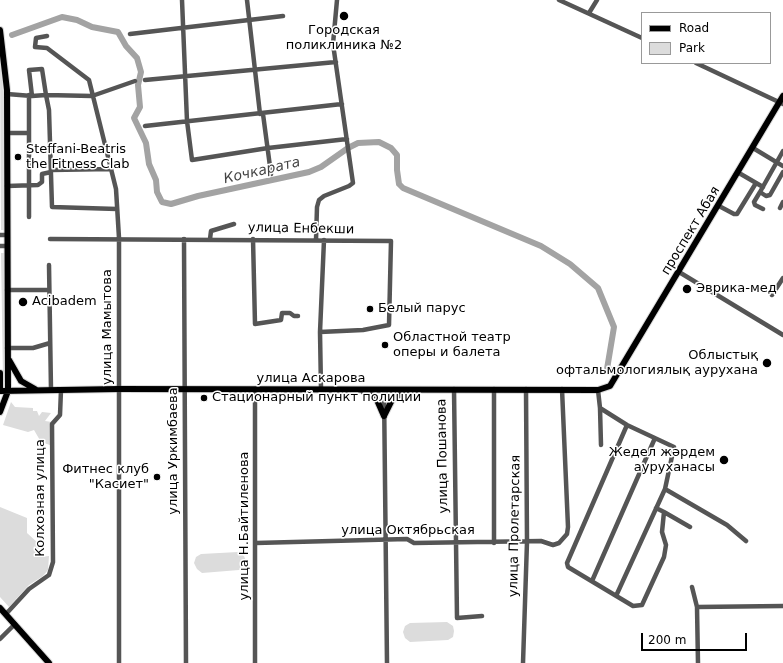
<!DOCTYPE html>
<html>
<head>
<meta charset="utf-8">
<style>
	body { margin:0 }
	#map { position:relative; width:783px; height:663px; overflow:hidden; background:#fff; font-family:"DejaVu Sans",sans-serif }
	canvas { display:block }
	.legend { position:absolute; left:641px; top:12px; width:130px; height:52px; box-sizing:border-box; background:#fff; border:1px solid #999; margin:0; padding:5px 7px; list-style:none; font-size:12px; color:#000 }
	.legend li { display:flex; align-items:center; gap:8px; height:20px }
	.legend b { width:20px; border:1px solid #999 }
	.scale { position:absolute; left:641px; top:633px; width:106px; height:18px; box-sizing:border-box; border:2px solid #000; border-top:0; padding-left:5px; font-size:12px; line-height:14px; white-space:nowrap; color:#000; -webkit-text-stroke:3px #fff; paint-order:stroke }
</style>
</head>
<body>
<div id="map">
<canvas width="783" height="663"></canvas>
<ul class="legend">
<li><b style="height:5px;background:#000"></b>Road</li>
<li><b style="height:11px;background:#dcdcdc"></b>Park</li>
</ul>
<div class="scale">200 m</div>
</div>
<script>
const c = document.querySelector('canvas').getContext('2d');
c.lineJoin = 'round';
function fill(path, color) { c.fillStyle = color; c.fill(path, 'evenodd'); }
const poly = rows => new Path2D(rows.map(r => 'M' + r).join(''));
function trace(path, color, width, dash) { c.strokeStyle = color; c.lineWidth = width; c.lineCap = dash ? 'butt' : 'round'; c.setLineDash(dash || []); c.stroke(path); }
function label(font, color, halo, rows, align = 'center') {
  c.font = font + ' "DejaVu Sans",sans-serif'; c.lineWidth = 3; c.setLineDash([]); c.textBaseline = 'middle'; c.strokeStyle = halo; c.fillStyle = color; for (const [text, x, y, turn = 0] of rows) {
    c.save(); c.translate(x, y); c.rotate((+turn || 0) * Math.PI / 180); c.textAlign = isNaN(turn) ? turn : align; if (halo) c.strokeText(text, 0, 0); c.fillText(text, 0, 0); c.restore();
  }
}
fill(poly([
	[0,61,3,91,4,230,1,230],
	[1,253,4,253,5,382,3,382],
	[11,402,15,407,33,408,33,411,37,411,39,416,42,412,51,413,45,421,52,422,50,445,41,442,34,430,28,432,3,425],
	[0,507,27,518,27,533,38,543,39,557,49,556,48,570,43,576,29,585,9,607,0,597],
	[238,552,244,556,246,561,244,567,239,570,202,573,197,569,194,563,196,557,201,554],
	[447,622,453,626,454,631,453,637,448,640,410,642,405,638,403,632,405,626,410,623]
]), '#dcdcdc');
trace(poly([
	[12,35,62,17,77,20,92,27,118,32,126,46,137,58,141,72,138,85,140,107,134,118,146,143,149,164,156,180,157,192,162,202,171,204,198,196,309,172,321,167,348,148,358,143,379,142,391,148,397,155,397,170,399,184,403,188,541,246,570,264,598,288,614,327,607,369,616,371]
]), '#a3a3a3', 6);
const major = poly([
	[0,30,7,90,8,391,0,412],
	[9,360,21,381,35,389],
	[0,373,0,391],
	[0,391,119,389,598,390,610,386,783,96],
	[363,391,373,395,377,400,384,416],
	[384,416,392,400,406,391],
	[0,608,49,663]
]);
trace(major, '#dbdbdb', 8);
trace(poly([
	[182,0,187,121,192,160,268,148,347,139],
	[247,0,260,114],
	[559,0,642,38],
	[589,13,597,0],
	[130,34,283,16],
	[47,36,36,38,35,47,47,48,89,80,116,189,119,238,119,663],
	[696,63,783,104],
	[145,80,336,62],
	[7,94,32,96,46,95,42,69,29,70,32,96],
	[29,95,29,217],
	[263,114,271,174],
	[145,126,342,104],
	[7,133,29,133],
	[753,148,783,166],
	[51,170,111,169],
	[739,173,763,187],
	[7,186,38,185,42,182,42,174,51,172],
	[760,192,783,151],
	[719,206,734,214,737,214,756,183],
	[780,208,783,202],
	[117,209,52,207,49,110,46,95,92,96,135,81],
	[763,209,755,205,754,202,760,192,766,196,770,195,783,172],
	[0,235,7,235],
	[50,239,391,241,389,325,363,330,320,332],
	[184,239,186,663],
	[210,239,211,231,234,224],
	[253,239,255,324,281,320,282,313,290,313,294,316,298,316],
	[316,240,317,207,319,200,324,196,349,186,353,183,333,44,337,0],
	[0,246,6,246],
	[49,265,51,390],
	[679,272,783,335],
	[7,290,49,290],
	[772,295,783,278],
	[7,348,33,348,50,343],
	[255,389,255,663],
	[321,389,320,332,324,240],
	[454,389,457,618,482,616],
	[494,389,494,543],
	[384,390,387,663],
	[598,390,600,408,627,425,674,447,665,489,616,596],
	[600,408,601,445],
	[627,425,567,563,568,567,633,606,642,605,664,557,666,545,662,532,664,512,656,508],
	[665,489,727,525,746,541],
	[664,512,690,527],
	[256,543,407,539,414,543,541,541,553,545,559,543,567,534,568,527,562,389],
	[592,581,655,438],
	[692,587,697,607,698,663],
	[697,607,783,606],
	[6,614,29,589,49,575,53,562,52,424,60,415,61,390],
	[0,639,15,624],
	[523,663,527,542,526,389]
]), '#555', 4.5);
trace(major, '#000', 6);
for (const [x, y, r, color] of [
	[344,16,5,"#000"],
	[18,157,4,"#000"],
	[687,289,5,"#000"],
	[23,302,5,"#000"],
	[370,309,4,"#000"],
	[385,345,4,"#000"],
	[767,363,5,"#000"],
	[204,398,4,"#000"],
	[724,460,5,"#000"],
	[157,477,4,"#000"]
]) { const dot = new Path2D(); dot.arc(x, y, r, 0, 2 * Math.PI); c.fillStyle = color; c.fill(dot); trace(dot, '#fff', 1.5); }
label('13px', '#000', '#fff', [
	["Городская",344,31,"center"],
	["поликлиника №2",344,46,"center"],
	["Steffani-Beatris",26,150],
	["the Fitness Clab",26,165],
	["Эврика-мед",696,289],
	["Acibadem",32,302],
	["Белый парус",378,309],
	["Областной театр",393,338],
	["оперы и балета",393,353],
	["Облыстық",758,356,"right"],
	["офтальмологиялық аурухана",758,371,"right"],
	["Стационарный пункт полиции",212,398],
	["Жедел жәрдем",715,453,"right"],
	["ауруханасы",715,468,"right"],
	["Фитнес клуб",149,470,"right"],
	["\"Касиет\"",149,485,"right"]
], 'left');
label('13px', '#000', '#fff', [
	["улица Енбекши",301,229,1],
	["проспект Абая",691,231,-59],
	["улица Мамытова",108,327,-90],
	["улица Аскарова",311,379],
	["улица Уркимбаева",174,451,-90],
	["улица Пошанова",443,456,-91],
	["Колхозная улица",41,498,-90],
	["улица Н.Байтиленова",245,526,-90],
	["улица Пролетарская",515,526,-89],
	["улица Октябрьская",408,531]
]);
label('italic 14px', '#444', '#fff', [
	["Кочкарата",262,171,-13]
]);
</script>
</body>
</html>
